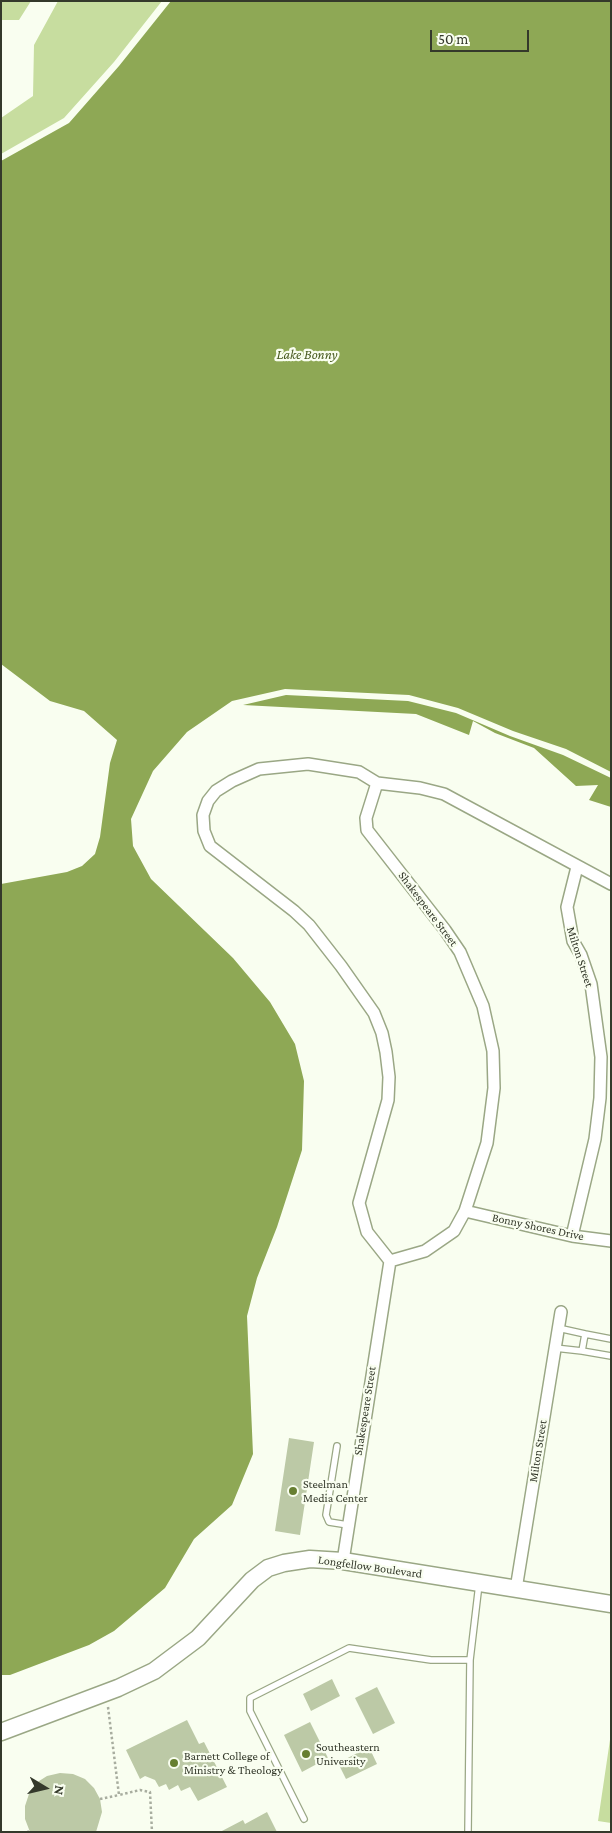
<!DOCTYPE html>
<html>
<head>
<meta charset="utf-8">
<style>
	body { margin:0 }
	#map { position:relative; width:612px; height:1833px; overflow:hidden; background:#f9fef0; font-family:"Crimson Pro",serif }
	canvas { display:block }
	.frame { position:absolute; inset:0; border:2px solid #34392b; pointer-events:none }
	.north { position:absolute; left:20px; top:1763px; width:50px; height:50px; -webkit-text-stroke:4px #f9fef0; paint-order:stroke; rotate:99deg; font-size:14px; font-weight:700; line-height:20px; text-align:center; color:#34392b }
	.north::after { content:''; display:block; margin:auto; width:18px; height:22px; background:#34392b; clip-path:polygon(50% 0,100% 100%,50% 72%,0 100%) }
	.scale { position:absolute; left:430px; top:30px; width:99px; height:22px; box-sizing:border-box; border:2px solid #34392b; border-top:0; padding-left:6px; font-size:15px; line-height:18px; white-space:nowrap; color:#34392b; -webkit-text-stroke:4px #f9fef0; paint-order:stroke }
</style>
</head>
<body>
<div id="map">
<canvas width="612" height="1833"></canvas>
<div class="frame"></div>
<div class="north">N</div>
<div class="scale">50 m</div>
</div>
<script>
const c = document.querySelector('canvas').getContext('2d');
c.lineJoin = 'round';
function fill(path, color) { c.fillStyle = color; c.fill(path, 'evenodd'); }
const poly = rows => new Path2D(rows.map(r => 'M' + r).join(''));
function trace(path, color, width, dash) { c.strokeStyle = color; c.lineWidth = width; c.lineCap = dash ? 'butt' : 'round'; c.setLineDash(dash || []); c.stroke(path); }
function label(font, color, halo, rows, align = 'center') {
  c.font = font + ' "Crimson Pro",serif'; c.lineWidth = 4.5; c.setLineDash([]); c.textBaseline = 'middle'; c.strokeStyle = halo; c.fillStyle = color; for (const [text, x, y, turn = 0] of rows) {
    c.save(); c.translate(x, y); c.rotate((+turn || 0) * Math.PI / 180); c.textAlign = isNaN(turn) ? turn : align; if (halo) c.strokeText(text, 0, 0); c.fillText(text, 0, 0); c.restore();
  }
}
fill(poly([
	[1,1,31,1,19,20,1,20],
	[58,1,162,1,114,62,64,118,1,154,1,118,33,96,34,45],
	[611,1733,611,1823,598,1821]
]), '#c7dd9f');
fill(poly([
	[171,1,611,1,611,772,566,749,513,731,458,708,409,695,285,689,232,701,187,732,153,771,131,819,133,846,151,879,233,958,270,1002,295,1044,304,1081,302,1150,277,1227,257,1278,247,1316,253,1454,232,1505,194,1539,165,1588,114,1631,89,1645,10,1675,1,1675,1,884,67,872,82,866,95,854,100,837,110,763,117,740,84,711,50,701,1,664,1,161,69,123,119,66],
	[286,695,408,701,456,713,510,736,563,755,611,778,611,807,589,800,598,785,576,786,534,748,495,733,473,721,469,735,416,714,243,705]
]), '#8ea855');
fill(poly([
	[289,1438,314,1442,300,1535,275,1531],
	[332,1679,340,1696,311,1711,303,1694],
	[377,1687,395,1723,373,1734,355,1698],
	[187,1720,199,1744,204,1742,227,1787,198,1801,190,1787,181,1791,178,1785,169,1790,166,1784,159,1787,155,1780,145,1776,140,1779,126,1750],
	[310,1722,328,1758,302,1772,284,1735],
	[369,1747,377,1764,346,1779,338,1763],
	[60,1773,73,1774,85,1779,94,1788,100,1799,102,1812,96,1832,30,1832,25,1819,25,1806,29,1794,36,1783,47,1776],
	[267,1812,277,1832,220,1832,243,1820,245,1824]
]), '#bcc9a6');
const lane = poly([
	[585,1334,611,1339],
	[555,1348,582,1351,585,1334,558,1328],
	[582,1351,611,1356],
	[337,1446,326,1515,329,1522,348,1525],
	[304,1819,250,1711,250,1698,349,1648,431,1660,470,1660],
	[468,1832,470,1660,479,1584]
]);
const street = poly([
	[377,783,366,818,367,830,445,930,460,952,483,1006,493,1051,494,1088,487,1143,465,1211,454,1231,425,1251,390,1261],
	[377,783,420,788,444,794,611,884],
	[465,1211,572,1236,611,1241],
	[572,1236,595,1139,600,1098,601,1057,591,984,581,955,573,941,567,907,577,867],
	[343,1561,390,1261,367,1232,359,1203,388,1100,389,1077,386,1052,382,1033,374,1013,341,966,309,925,294,911,210,846,204,831,203,815,208,801,216,791,232,781,259,769,308,764,359,772,377,783],
	[516,1589,561,1312]
]);
const secondary = poly([
	[1,1732,118,1688,154,1671,198,1638,252,1580,268,1568,284,1563,310,1559,343,1561,611,1604]
]);
trace(lane, '#9aa785', 8);
trace(street, '#9aa785', 14);
trace(secondary, '#9aa785', 19);
trace(poly([
	[108,1707,119,1795,140,1790,150,1792,152,1832],
	[100,1799,119,1795],
	[28,1832,29,1831]
]), '#a8ad9f', 2.5, [2.5, 2.5]);
trace(lane, '#fff', 5.5);
trace(street, '#fff', 11);
trace(secondary, '#fff', 16);
for (const [x, y, r, color] of [
	[293,1491,5,"#677f31"],
	[306,1754,5,"#677f31"],
	[174,1763,5,"#677f31"]
]) { const dot = new Path2D(); dot.arc(x, y, r, 0, 2 * Math.PI); c.fillStyle = color; c.fill(dot); trace(dot, '#f9fef0', 2); }
label('12px', '#34392b', '#f9fef0', [
	["Shakespeare Street",428,909,53],
	["Milton Street",580,957,72],
	["Bonny Shores Drive",538,1227,12],
	["Shakespeare Street",365,1411,-81],
	["Milton Street",538,1451,-81],
	["Longfellow Boulevard",370,1567,8]
]);
label('12px', '#34392b', '#f9fef0', [
	["Steelman",303,1484],
	["Media Center",303,1498],
	["Southeastern",316,1747],
	["University",316,1761],
	["Barnett College of",184,1756],
	["Ministry & Theology",184,1770]
], 'left');
label('italic 14px', '#485a1f', '#f9fef0', [
	["Lake Bonny",307,355]
]);
</script>
</body>
</html>
